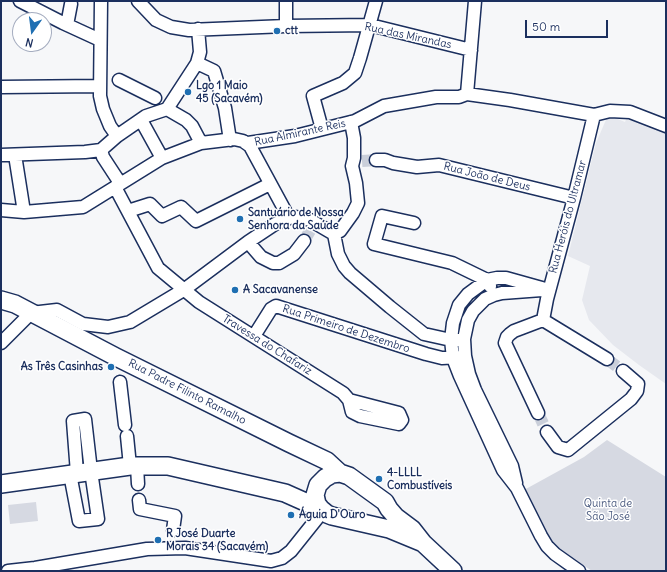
<!DOCTYPE html>
<html>
<head>
<meta charset="utf-8">
<style>
	body { margin:0 }
	#map { position:relative; width:667px; height:572px; overflow:hidden; background:#f6f7f9; font-family:Delius,sans-serif }
	canvas { display:block }
	.frame { position:absolute; inset:0; border:2px solid #1b2f5e; pointer-events:none }
	.north { position:absolute; left:12px; top:12px; width:40px; height:40px; box-sizing:border-box; background:#fff; border:1px solid #a4acbf; border-radius:50%; rotate:194deg; font-size:11px; font-weight:700; line-height:16px; text-align:center; color:#1b2f5e }
	.north::after { content:''; display:block; margin:auto; width:14px; height:18px; background:#1f6fb2; clip-path:polygon(50% 0,100% 100%,50% 72%,0 100%) }
	.scale { position:absolute; left:525px; top:20px; width:83px; height:18px; box-sizing:border-box; border:2px solid #1b2f5e; border-top:0; padding-left:5px; font-size:12px; line-height:14px; white-space:nowrap; color:#1b2f5e; -webkit-text-stroke:3px #fff; paint-order:stroke }
</style>
</head>
<body>
<div id="map">
<canvas width="667" height="572"></canvas>
<div class="frame"></div>
<div class="north">N</div>
<div class="scale">50 m</div>
</div>
<script>
const c = document.querySelector('canvas').getContext('2d');
c.lineJoin = 'round';
function fill(path, color) { c.fillStyle = color; c.fill(path, 'evenodd'); }
const poly = rows => new Path2D(rows.map(r => 'M' + r).join(''));
function trace(path, color, width, dash) { c.strokeStyle = color; c.lineWidth = width; c.lineCap = dash ? 'butt' : 'round'; c.setLineDash(dash || []); c.stroke(path); }
function label(font, color, halo, rows, align = 'center') {
  c.font = font + ' Delius,sans-serif'; c.lineWidth = 3; c.setLineDash([]); c.textBaseline = 'middle'; c.strokeStyle = halo; c.fillStyle = color; for (const [text, x, y, turn = 0] of rows) {
    c.save(); c.translate(x, y); c.rotate((+turn || 0) * Math.PI / 180); c.textAlign = isNaN(turn) ? turn : align; if (halo) c.strokeText(text, 0, 0); c.fillText(text, 0, 0); c.restore();
  }
}
fill(poly([
	[608,115,625,122,627,117,666,133,666,384,639,365,613,345,589,320,582,300,590,266,568,256,596,143]
]), '#e6e8ee');
fill(poly([
	[607,440,666,477,666,571,592,571,549,542,524,490,584,457],
	[36,502,38,521,10,524,8,505]
]), '#d6d9e2');
trace(poly([
	[362,161,376,160],
	[304,241,311,229],
	[607,359,623,371],
	[538,413,547,432]
]), '#cacfda', 12, [12, 6]);
const street = poly([
	[20,1,63,23,100,40],
	[101,1,100,96,103,109,110,126,117,136],
	[138,1,156,20,171,27,189,30,286,26,370,25,471,50],
	[286,1,286,26],
	[67,25,71,4],
	[197,63,214,71,225,108,230,140],
	[119,80,155,98],
	[1,87,100,86],
	[467,94,475,1],
	[167,109,197,63,200,52,198,29],
	[141,120,162,158],
	[322,129,313,96,343,83,355,73,360,58,376,1],
	[248,143,295,136,355,121,384,106,436,97,459,97,467,94,510,100,594,115,610,111,630,112,666,126],
	[101,150,103,157,120,183],
	[1,155,85,152,101,150,117,136,146,116,167,109,186,120,192,126,201,143],
	[15,155,24,212],
	[376,160,385,160,393,163,417,167,439,165,574,198],
	[115,187,158,268,199,302,343,393,349,400,352,412,360,416,399,424,402,420,399,413,349,400],
	[1,210,24,212,83,207,162,158,201,143,234,139,243,141,250,146,289,218],
	[128,211,150,204,162,216,181,207,196,221,270,184],
	[414,223,382,216,374,244,452,263,487,280,490,286],
	[334,234,338,254,344,266,350,273,390,307,424,334,451,340,459,340],
	[334,234,340,231,353,213,358,203,356,183,352,166,354,158,354,138,351,122],
	[248,242,261,257,273,263,279,263,294,254,304,241],
	[549,290,506,278,497,278,487,280,468,294,459,305,453,323,451,340,453,358,460,376,503,470,517,488,541,536,547,546,555,554,579,571],
	[543,320,547,299,574,198,594,115],
	[254,336,271,309,276,306,426,354,442,358,460,357],
	[1,343,31,313,57,310,83,324,108,327,130,322,185,289,248,242,275,224,289,218,296,217,310,220,334,234],
	[120,382,125,425],
	[538,413,505,343,507,337,510,334,514,331,543,320,607,359],
	[547,432,558,447,568,450,631,399,637,391,638,384,623,371],
	[127,436,130,466],
	[137,466,138,484],
	[70,474,79,521,98,519,91,471,85,419,73,421,77,473],
	[516,483,512,466,475,390,469,374,465,356,464,339,468,320,473,311,485,299,494,295,502,293,542,290],
	[139,500,140,509,175,516,173,530],
	[8,571,35,568,147,549,185,548,271,561,282,558,291,551,323,511]
]);
const secondary = poly([
	[1,300,15,304,116,357,289,443,327,461,340,473],
	[1,484,130,466,168,466,285,493,321,509],
	[423,543,389,529,332,516,327,514,321,509,317,504,315,495,318,485,325,478,332,474,340,473,349,476,385,502,389,509,396,517,412,529,423,543,453,571]
]);
trace(street, '#1b2f5e', 15);
trace(secondary, '#1b2f5e', 20);
trace(street, '#fff', 12);
trace(secondary, '#fff', 17);
for (const [x, y, r, color] of [
	[277,31,4,"#1f6fb2"],
	[188,92,4,"#1f6fb2"],
	[240,219,4,"#1f6fb2"],
	[235,290,4,"#1f6fb2"],
	[111,367,4,"#1f6fb2"],
	[379,479,4,"#1f6fb2"],
	[291,515,4,"#1f6fb2"],
	[158,540,4,"#1f6fb2"]
]) { const dot = new Path2D(); dot.arc(x, y, r, 0, 2 * Math.PI); c.fillStyle = color; c.fill(dot); trace(dot, '#fff', 1.5); }
label('bold 11px', '#1b2f5e', '#fff', [
	["ctt",285,31],
	["Lgo 1 Maio",196,86],
	["45 (Sacavém)",196,99],
	["Santuário de Nossa",248,213],
	["Senhora da Saúde",248,226],
	["A Sacavanense",243,290],
	["As Três Casinhas",103,367,"right"],
	["4-LLLL",387,473],
	["Combustíveis",387,486],
	["Águia D'Ouro",299,515],
	["R José Duarte",166,534],
	["Morais 34 (Sacavém)",166,547]
], 'left');
label('11px', '#1b2f5e', '#fff', [
	["Rua das Mirandas",408,36,12],
	["Rua Almirante Reis",300,133,-12],
	["Rua João de Deus",487,177,14],
	["Rua Heróis do Ultramar",568,217,-75],
	["Rua Primeiro de Dezembro",346,329,18],
	["Travessa do Chafariz",267,345,32],
	["Rua Padre Filinto Ramalho",187,392,27]
]);
label('11px', '#4a5a7f', '#fff', [
	["Quinta de",608,504],
	["São José",608,517]
]);
</script>
</body>
</html>
